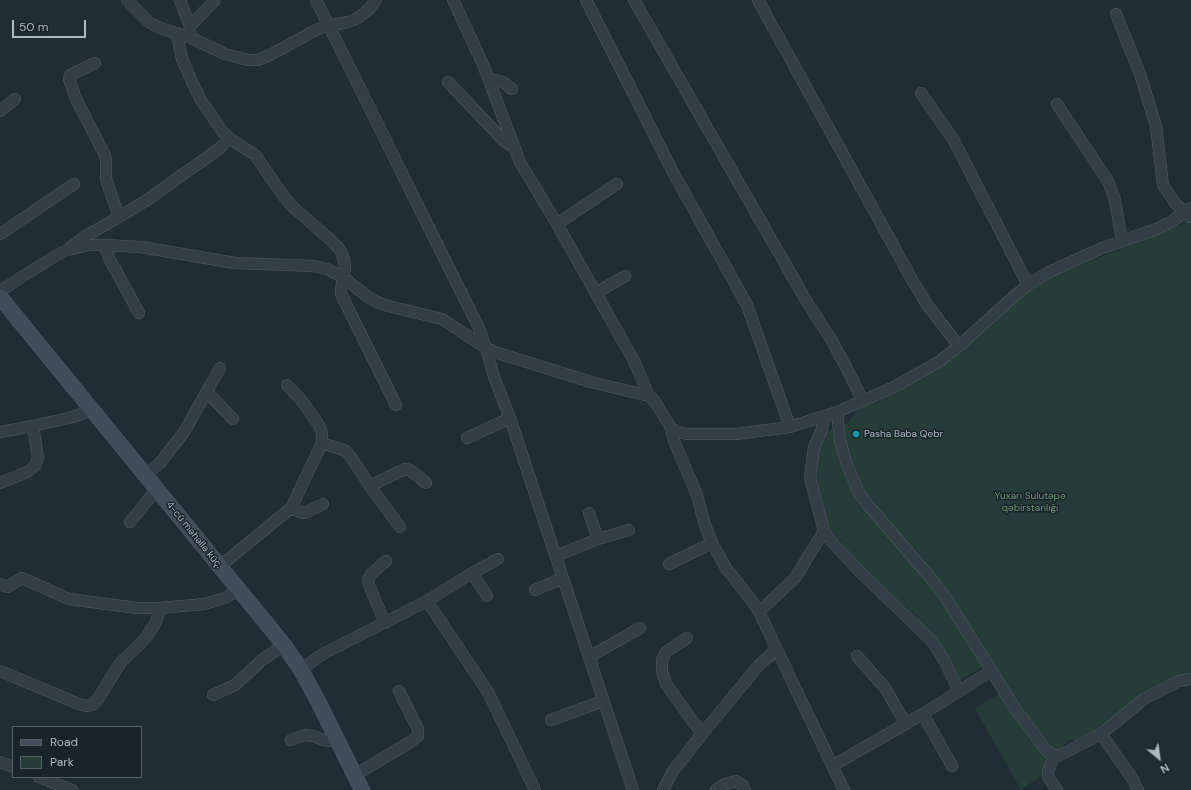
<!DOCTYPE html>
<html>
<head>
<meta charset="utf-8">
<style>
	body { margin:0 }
	#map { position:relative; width:1191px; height:790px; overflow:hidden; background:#202d35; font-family:"DM Sans",sans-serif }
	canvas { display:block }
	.legend { position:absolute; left:12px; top:726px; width:130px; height:52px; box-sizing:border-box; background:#19232a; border:1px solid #545f67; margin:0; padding:5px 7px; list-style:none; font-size:12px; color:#adbac3 }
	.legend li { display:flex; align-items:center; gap:8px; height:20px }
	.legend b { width:20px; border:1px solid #545f67 }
	.north { position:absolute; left:1139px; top:738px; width:40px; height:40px; -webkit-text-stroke:3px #19232a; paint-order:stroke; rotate:151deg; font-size:11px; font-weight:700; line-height:16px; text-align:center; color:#adbac3 }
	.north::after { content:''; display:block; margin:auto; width:14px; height:18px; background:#adbac3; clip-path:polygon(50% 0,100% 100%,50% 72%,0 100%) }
	.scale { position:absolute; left:12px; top:20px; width:74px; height:18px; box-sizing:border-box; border:2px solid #adbac3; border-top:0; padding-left:5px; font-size:12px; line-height:14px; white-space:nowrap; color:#adbac3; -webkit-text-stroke:3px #19232a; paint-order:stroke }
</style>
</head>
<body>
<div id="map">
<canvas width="1191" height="790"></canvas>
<ul class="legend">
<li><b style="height:5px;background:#414e59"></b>Road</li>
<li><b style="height:11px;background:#263c38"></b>Park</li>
</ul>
<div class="north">N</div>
<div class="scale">50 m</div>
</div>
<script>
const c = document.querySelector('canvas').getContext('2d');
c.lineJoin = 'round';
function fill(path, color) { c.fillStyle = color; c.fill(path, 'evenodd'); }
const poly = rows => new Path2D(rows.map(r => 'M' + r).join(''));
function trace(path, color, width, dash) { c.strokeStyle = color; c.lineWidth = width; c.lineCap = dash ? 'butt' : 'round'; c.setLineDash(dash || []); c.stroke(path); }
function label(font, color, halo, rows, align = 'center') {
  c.font = font + ' "DM Sans",sans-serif'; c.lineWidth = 3; c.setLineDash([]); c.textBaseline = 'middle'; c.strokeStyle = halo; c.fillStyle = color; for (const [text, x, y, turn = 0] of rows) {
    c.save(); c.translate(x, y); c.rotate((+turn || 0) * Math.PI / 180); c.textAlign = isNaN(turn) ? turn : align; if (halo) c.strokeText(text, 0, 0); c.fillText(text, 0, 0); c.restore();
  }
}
fill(poly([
	[1189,221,1191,224,1191,673,1184,675,1150,691,1098,728,1076,742,1072,739,1045,760,1043,774,1021,790,975,709,1006,689,993,662,960,680,934,639,913,613,864,571,827,524,814,479,816,454,825,432,847,424,859,407,880,401,941,367,1017,300,1050,277]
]), '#263c38');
const street = poly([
	[127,0,149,22,160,28,189,37,225,54,248,60,258,60,270,55,314,31,323,27,348,22,358,18,369,9,376,0],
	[180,0,190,26,189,37],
	[316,0,478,326,486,348,494,377,510,418,633,790],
	[453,0,482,62,520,162,557,224,634,361,649,396],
	[586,0,674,174,747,305,790,427],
	[634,0,807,302,832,341,846,367,863,401],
	[758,0,915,285,928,306,959,346],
	[1116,14,1140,74,1156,126,1163,185,1175,203,1190,217],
	[190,26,215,0],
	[177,34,182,59,194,86,201,100,222,131,229,138,255,155,285,198,294,208,334,243,341,251,344,260,345,268,341,289,341,294,396,405],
	[95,63,70,75,69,79,76,99,105,155,106,161,106,179,119,217],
	[488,78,503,82,512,89],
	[448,82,505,142,514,147],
	[921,93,953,139,1028,285],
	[1057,104,1108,181,1115,200,1122,241],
	[0,111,15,99],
	[557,224,617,184],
	[0,234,74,184],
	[104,245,110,260,139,313],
	[70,248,84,237,119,217,147,200,220,148,229,138],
	[0,291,55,256,67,250,89,245,104,245,141,247,235,263,313,266,327,269,344,278,368,297,377,302,388,306,442,319,486,348,498,353,591,382,649,396,654,400,671,428,679,432,687,434,736,434,790,427,837,412,894,387,940,361,959,346,1012,298,1028,285,1049,272,1102,248,1157,229,1174,220,1191,208],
	[596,293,625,276],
	[207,392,233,419],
	[837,412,840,440,846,462,859,493,868,505,934,582,946,598,1014,707,1047,751,1054,756,1060,755,1101,734,1144,699,1179,681,1191,679],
	[824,417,822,429,814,447,810,478,824,531,832,542,861,573,932,641,944,660,959,691],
	[671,428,674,441,697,495,704,522,712,543,726,568,752,601,759,612,844,790],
	[0,432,33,426],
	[467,438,510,418],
	[322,443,346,451,351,457,370,486,400,527],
	[146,475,160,463,184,432,220,368],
	[0,483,27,472,35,466,38,458,33,426,73,417,84,413,90,408],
	[370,486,405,469,410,470,426,483],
	[291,508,299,512,305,513,323,504],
	[589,513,598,539],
	[130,522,157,489],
	[556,556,598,539,629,530],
	[669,564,712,543],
	[219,567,291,508,322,443,322,433,319,425,302,401,287,385],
	[472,573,487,596],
	[0,584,7,587,22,578,69,599,137,608,160,608,204,604,225,598,238,590],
	[535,590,563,578],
	[427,601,488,692,535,790],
	[759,612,795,578,824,531],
	[385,623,369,585,368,580,371,574,386,561],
	[687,638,666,652,662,660,662,671,666,684,702,734],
	[857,656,885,688,906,724],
	[589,657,640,628],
	[301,670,321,655,427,601,472,573,498,559],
	[0,671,79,704,86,706,92,705,98,699,121,662,138,646,148,635,156,622,160,608],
	[213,695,235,685,262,660,284,645],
	[923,714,952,766],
	[551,720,603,701],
	[1101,734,1132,778,1138,790],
	[291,740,304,735,313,736,323,740,331,741,337,740],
	[1054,756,1048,771,1048,777,1057,790],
	[0,762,13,767],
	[832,766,923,714,959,691,991,671],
	[355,775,412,741,418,736,418,729,399,691],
	[39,777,72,790],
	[663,790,673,771,702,734,759,665,776,650],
	[716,790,725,784,736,781,743,786,745,790]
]);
const secondary = poly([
	[0,297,284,645,301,670,318,701,362,790]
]);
trace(street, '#515c64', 12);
trace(secondary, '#515c64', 16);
trace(street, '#333e46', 11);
trace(secondary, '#414e59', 15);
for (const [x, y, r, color] of [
	[856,434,4,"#0f9aa8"]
]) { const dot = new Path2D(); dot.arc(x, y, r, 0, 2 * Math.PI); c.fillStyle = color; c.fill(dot); trace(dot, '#19232a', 1.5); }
label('10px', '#adbac3', '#19232a', [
	["Pasha Baba Qebr",864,434]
], 'left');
label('10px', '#6e9770', '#19232a', [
	["Yuxarı Sulutəpə",1030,496],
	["qəbirstanlığı",1030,508]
]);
label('10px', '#adbac3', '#19232a', [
	["4-cü məhəllə küç.",194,535,51]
]);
</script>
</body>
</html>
